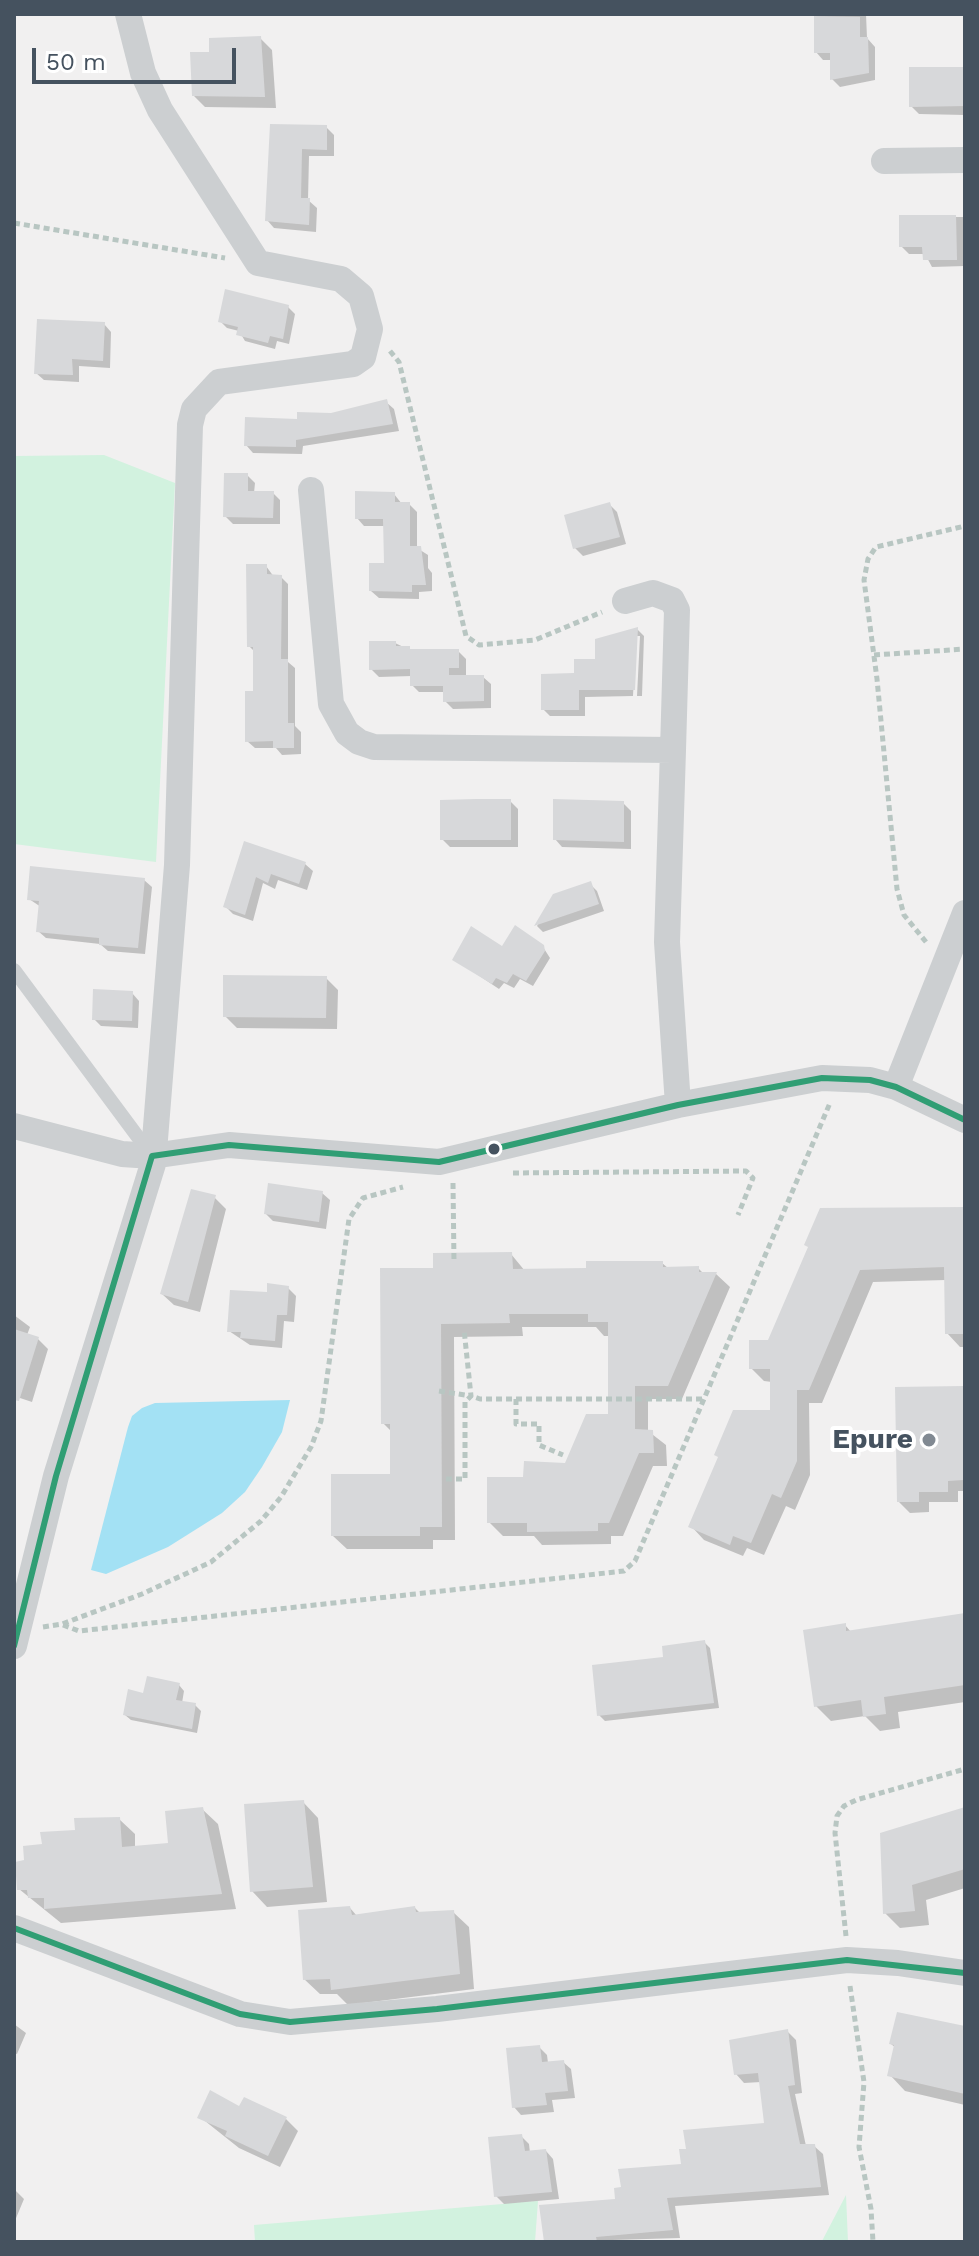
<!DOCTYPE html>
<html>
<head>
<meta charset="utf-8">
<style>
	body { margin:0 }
	#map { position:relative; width:979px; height:2256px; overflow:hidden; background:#f1f0f0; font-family:"Work Sans",sans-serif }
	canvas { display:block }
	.frame { position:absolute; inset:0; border:16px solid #45525f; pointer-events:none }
	.scale { position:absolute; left:32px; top:48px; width:204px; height:36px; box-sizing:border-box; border:4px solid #45525f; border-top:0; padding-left:10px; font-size:24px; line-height:28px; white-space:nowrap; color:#45525f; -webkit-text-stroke:6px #fff; paint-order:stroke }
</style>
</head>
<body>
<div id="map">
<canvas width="979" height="2256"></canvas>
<div class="frame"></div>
<div class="scale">50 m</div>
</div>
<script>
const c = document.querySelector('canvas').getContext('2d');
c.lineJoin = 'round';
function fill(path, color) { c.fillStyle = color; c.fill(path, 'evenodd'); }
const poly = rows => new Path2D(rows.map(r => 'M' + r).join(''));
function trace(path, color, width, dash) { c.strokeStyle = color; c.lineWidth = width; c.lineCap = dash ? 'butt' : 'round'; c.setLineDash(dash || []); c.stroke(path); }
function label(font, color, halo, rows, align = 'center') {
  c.font = font + ' "Work Sans",sans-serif'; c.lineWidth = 8; c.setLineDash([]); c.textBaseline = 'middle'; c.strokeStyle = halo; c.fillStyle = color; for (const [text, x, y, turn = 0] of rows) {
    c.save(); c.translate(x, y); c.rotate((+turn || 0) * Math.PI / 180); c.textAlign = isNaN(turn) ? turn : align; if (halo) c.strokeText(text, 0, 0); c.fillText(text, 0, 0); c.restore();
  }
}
fill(poly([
	[104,455,175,483,156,862,14,844,14,456],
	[846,2195,848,2242,822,2242,822,2241],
	[538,2201,535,2242,255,2242,254,2225]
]), '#d2f2df');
fill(poly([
	[290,1400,282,1432,262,1467,245,1492,222,1513,168,1547,106,1574,91,1570,128,1427,132,1416,142,1408,155,1403]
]), '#a3e1f4');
fill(poly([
	[816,14,866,14,867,38,875,47,875,80,840,87,832,79,832,60,823,60,816,52],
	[260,38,272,50,276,108,205,107,194,96,211,53],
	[965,69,965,115,919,114,911,106],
	[272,126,326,127,334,135,334,156,309,156,308,200,317,208,316,232,274,228,267,220],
	[901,217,965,217,965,266,932,267,925,254,909,254,901,246],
	[288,307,295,314,289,344,277,341,275,349,245,341,239,331,227,328,221,322],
	[104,324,111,332,110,368,79,366,79,382,44,380,36,373],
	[386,402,394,409,399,431,303,446,302,454,253,453,246,445,299,421],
	[247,475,255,483,254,493,273,493,280,500,280,524,233,524,225,516],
	[394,494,402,504,409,504,417,512,417,548,428,555,428,568,432,573,432,591,419,592,419,599,379,598,371,591,386,565,385,526,364,526,357,518],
	[609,504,617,512,626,544,583,556,575,548],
	[266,566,274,577,281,577,288,584,288,662,295,668,295,726,301,732,301,754,282,755,276,748,255,748,247,741,255,693,255,652,249,646],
	[637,629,644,636,642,696,637,696,640,636,636,636,633,696,585,697,585,716,550,716,543,709,576,675],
	[395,643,412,651,458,651,466,659,466,677,483,677,491,684,491,708,453,709,445,701,445,692,419,692,412,685,412,676,379,677,371,669],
	[510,801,518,809,518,847,450,847,442,839],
	[623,803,631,811,631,849,562,847,555,839],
	[246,844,305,864,313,871,307,890,278,880,275,889,263,883,253,921,233,914,225,906],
	[144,880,152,887,145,954,108,951,100,944,46,938,38,931,41,907,29,899],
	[590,884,597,891,604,911,543,932,537,926,555,895],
	[543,947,550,958,533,986,520,979,514,988,504,983,499,989,454,959,503,948],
	[326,978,338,990,337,1029,237,1028,225,1016],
	[132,993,139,1001,138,1028,101,1026,94,1019],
	[322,1193,330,1200,326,1229,273,1221,266,1214],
	[214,1197,226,1209,200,1312,174,1305,162,1294],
	[965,1208,965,1347,960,1347,947,1333,946,1280,873,1282,822,1403,809,1403,810,1475,795,1510,786,1506,764,1555,747,1548,743,1556,704,1540,691,1526,772,1412,772,1382,764,1381,751,1368,769,1342,810,1248],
	[511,1254,525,1271,588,1270,662,1263,668,1268,698,1268,704,1274,716,1274,730,1287,682,1399,648,1399,648,1431,666,1445,667,1466,653,1466,623,1536,611,1536,611,1544,542,1545,534,1536,503,1536,489,1522,525,1479,566,1465,610,1416,610,1336,604,1336,596,1327,522,1327,523,1336,454,1337,455,1540,433,1540,433,1549,347,1549,333,1536,392,1476,392,1432,383,1423,435,1270],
	[288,1288,296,1296,294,1322,284,1321,282,1348,250,1345,229,1331,269,1294],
	[14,1315,30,1327,27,1335,38,1339,48,1349,32,1402,14,1396],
	[962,1388,965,1391,965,1491,958,1491,958,1502,929,1502,929,1512,910,1513,899,1502],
	[965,1615,965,1702,898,1712,900,1728,880,1731,865,1716,831,1721,816,1706,845,1625,851,1632],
	[704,1642,710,1648,719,1708,605,1721,599,1715,666,1659],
	[179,1685,184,1691,182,1703,195,1705,201,1711,197,1733,131,1720,125,1715,145,1696],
	[303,1802,318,1818,327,1902,267,1907,252,1891],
	[202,1809,218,1824,236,1909,61,1923,19,1889,26,1861,44,1846,119,1819,135,1834,135,1848,170,1845],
	[965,1809,965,1888,926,1900,929,1925,900,1928,885,1913],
	[350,1908,357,1916,415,1908,421,1914,453,1912,469,1927,474,1989,348,2005,337,1994,320,1994,304,1979],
	[14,2024,26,2033,17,2054,14,2053],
	[965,2028,965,2105,905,2091,890,2075,896,2048,891,2044],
	[787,2031,796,2040,802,2093,795,2094,806,2146,814,2146,823,2154,829,2195,675,2206,680,2238,546,2242,683,2166,766,2124,761,2082,744,2083,736,2074],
	[539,2047,547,2055,548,2063,563,2062,571,2069,575,2098,552,2100,554,2112,521,2115,514,2107],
	[245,2100,286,2119,298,2131,280,2167,239,2148,200,2117,240,2108],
	[521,2136,529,2144,530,2153,546,2151,553,2159,559,2199,504,2204,496,2196],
	[14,2189,24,2199,14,2223]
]), '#0003');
fill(poly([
	[814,16,860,17,860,37,868,37,869,73,830,80,830,53,814,53],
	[261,36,265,97,192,96,190,52,209,52,209,38],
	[909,67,965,67,965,106,909,107],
	[270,124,327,125,327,150,302,149,301,198,310,198,309,225,265,221],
	[899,215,956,215,957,260,923,260,922,247,899,247],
	[225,289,289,305,283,339,270,336,268,343,236,335,238,327,218,322],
	[37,319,105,322,103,361,72,359,73,375,34,374],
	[387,399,393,424,296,440,296,447,244,446,245,417,297,419,297,412,331,413],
	[224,473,248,473,248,491,274,491,273,518,223,517],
	[355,491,395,492,395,502,410,502,410,546,421,546,426,585,412,585,412,592,369,591,369,563,384,563,383,519,355,519],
	[610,502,620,537,573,549,564,515],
	[246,564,267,564,267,574,282,575,281,659,288,659,288,723,294,723,294,748,273,748,273,741,245,742,245,691,253,691,253,647,247,647],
	[638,627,635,690,579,690,579,710,541,710,541,674,574,673,574,659,595,659,595,639],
	[369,641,396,641,396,646,410,646,410,649,459,649,459,668,449,668,449,675,484,675,484,701,443,702,443,686,410,686,410,669,369,670],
	[476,799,511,799,511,840,440,840,440,800],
	[553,799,624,801,624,842,553,840],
	[244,841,306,862,299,884,271,874,268,883,256,877,245,915,223,907],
	[30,866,145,878,138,948,99,945,99,938,36,932,39,901,27,900],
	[591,881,599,904,534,926,553,894],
	[515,925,544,945,545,951,526,981,513,974,507,983,496,978,492,984,452,960,471,926,502,946],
	[223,975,327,976,326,1018,223,1017],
	[93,989,133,991,132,1021,92,1020],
	[268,1183,323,1191,319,1222,264,1214],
	[191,1189,216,1195,188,1302,160,1294],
	[965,1207,965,1334,945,1334,944,1267,860,1270,809,1390,797,1390,797,1461,781,1498,772,1494,751,1543,733,1536,730,1545,688,1527,718,1457,714,1455,733,1410,770,1410,770,1369,749,1369,749,1340,768,1340,808,1247,804,1245,820,1208],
	[512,1252,513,1269,586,1268,586,1261,663,1261,663,1267,699,1266,699,1272,717,1272,668,1386,635,1386,635,1429,653,1430,654,1453,639,1453,609,1523,598,1523,598,1531,527,1532,527,1523,487,1523,487,1477,523,1477,524,1461,565,1463,586,1414,608,1414,608,1322,588,1322,588,1314,509,1314,510,1323,441,1324,442,1527,420,1527,420,1536,331,1536,331,1474,390,1474,390,1424,381,1424,380,1268,433,1268,433,1253],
	[267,1283,289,1286,287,1315,277,1315,275,1341,240,1338,241,1332,227,1332,230,1290,267,1292],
	[14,1329,39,1337,19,1401,14,1400],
	[963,1386,963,1480,948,1481,948,1492,919,1492,919,1502,897,1502,895,1387],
	[965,1613,965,1685,884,1697,886,1714,863,1717,861,1700,814,1707,803,1630,846,1623,846,1631],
	[705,1640,714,1703,597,1716,592,1665,663,1657,662,1646],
	[147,1676,180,1683,176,1700,196,1703,192,1729,123,1715,128,1689,143,1693],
	[304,1800,313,1887,250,1892,244,1804],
	[203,1807,222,1894,44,1909,44,1898,28,1898,27,1890,17,1890,15,1862,24,1860,23,1846,42,1844,40,1832,75,1830,74,1818,120,1817,122,1847,168,1843,165,1811],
	[965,1807,965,1869,912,1885,915,1911,883,1914,880,1833],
	[350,1906,352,1915,415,1906,416,1912,454,1910,460,1974,331,1990,330,1979,303,1980,298,1910],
	[897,2012,965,2026,965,2094,887,2076,894,2045,889,2044],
	[788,2029,795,2085,788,2086,800,2144,815,2144,821,2187,667,2198,673,2230,596,2237,597,2242,544,2242,539,2205,615,2199,614,2188,621,2187,618,2169,681,2164,679,2149,686,2149,683,2130,764,2123,758,2073,734,2075,729,2040],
	[540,2045,542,2062,564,2060,568,2091,545,2093,547,2105,512,2108,506,2048],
	[210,2090,239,2106,244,2097,287,2117,268,2156,225,2136,227,2131,197,2118],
	[522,2134,525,2151,546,2149,552,2192,494,2197,488,2137]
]), '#d7d8da');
trace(poly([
	[14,223,225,258],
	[390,351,399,362,466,636,479,645,535,640,602,612],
	[874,655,965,649],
	[926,942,904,915,897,889,877,679,864,580,868,559,876,547,965,526],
	[513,1173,746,1171,753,1178,738,1215],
	[453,1183,454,1262],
	[439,1391,471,1396,464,1329],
	[516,1399,516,1424,539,1424,539,1445,563,1455],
	[446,1479,465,1479,465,1402,471,1396,480,1399,704,1399],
	[63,1625,79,1631,624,1571,635,1561,830,1103],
	[43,1627,62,1624,142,1594,211,1562,261,1521,281,1497,311,1447,321,1421,349,1219,363,1198,403,1187],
	[846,1936,835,1833,837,1816,844,1806,856,1800,965,1769],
	[850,1986,864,2082,859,2147,871,2209,873,2242]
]), '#b8c6c2', 5, [6, 4]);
trace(poly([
	[14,970,152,1156]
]), '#cccfd1', 14);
trace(poly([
	[884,161,965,160],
	[311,490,331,704,347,733,359,742,374,747,673,750,667,942,678,1105],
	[625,601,653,593,672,600,677,610,673,750],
	[896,1087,965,913],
	[14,1126,122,1154,152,1156,229,1145,439,1162,678,1105,822,1078,870,1080,896,1087,965,1120],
	[14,1646,56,1476,153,1164,177,865,190,425,194,409,219,382,353,364,363,357,370,329,361,296,341,279,258,263,160,110,143,73,128,14],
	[14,1928,240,2014,290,2022,437,2009,847,1960,898,1963,965,1973]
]), '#cccfd1', 26);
trace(poly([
	[14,1646,56,1476,152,1156,229,1145,439,1162,678,1105,822,1078,870,1080,896,1087,965,1120],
	[14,1928,240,2014,290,2022,437,2009,847,1960,965,1973]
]), '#309e74', 6);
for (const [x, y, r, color] of [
	[494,1149,7,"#45525f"],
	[929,1440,8,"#818992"]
]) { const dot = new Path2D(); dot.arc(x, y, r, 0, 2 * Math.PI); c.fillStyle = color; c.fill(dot); trace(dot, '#fff', 3); }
label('bold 28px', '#45525f', '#fff', [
	["Epure",913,1440]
], 'right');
</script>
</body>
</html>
